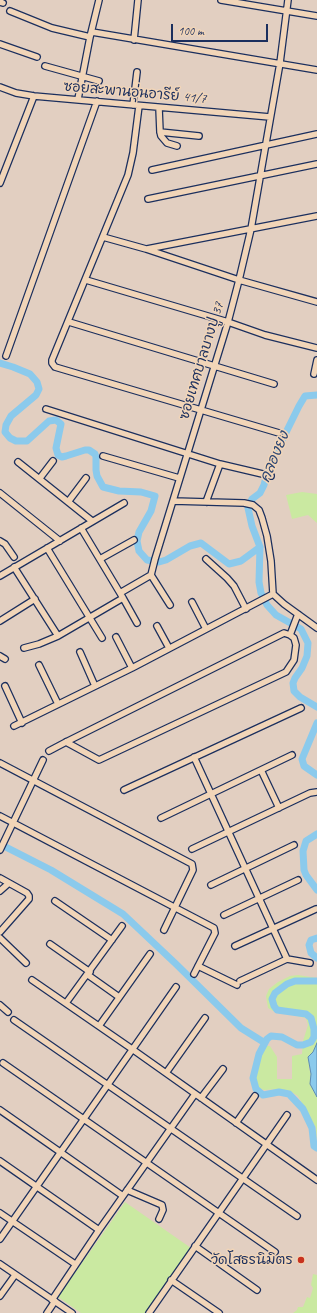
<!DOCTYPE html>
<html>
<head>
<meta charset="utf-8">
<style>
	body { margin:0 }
	#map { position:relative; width:317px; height:1313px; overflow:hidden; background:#e2cfc1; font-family:Caveat,sans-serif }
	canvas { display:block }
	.scale { position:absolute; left:171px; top:24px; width:97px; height:18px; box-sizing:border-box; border:2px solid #1b2f5e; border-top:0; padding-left:5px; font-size:12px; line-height:14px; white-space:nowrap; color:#1b2f5e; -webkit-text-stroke:3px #f1d5b8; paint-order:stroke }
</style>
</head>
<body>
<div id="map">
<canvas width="317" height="1313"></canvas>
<div class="scale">100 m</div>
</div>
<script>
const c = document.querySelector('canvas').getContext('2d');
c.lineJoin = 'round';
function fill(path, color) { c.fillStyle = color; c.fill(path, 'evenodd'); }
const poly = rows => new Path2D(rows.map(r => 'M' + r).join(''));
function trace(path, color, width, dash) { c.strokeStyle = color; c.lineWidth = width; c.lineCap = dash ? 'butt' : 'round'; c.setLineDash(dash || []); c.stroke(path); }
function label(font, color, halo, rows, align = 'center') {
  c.font = font + ' Caveat,"Playpen Sans Thai",sans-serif'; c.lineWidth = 3; c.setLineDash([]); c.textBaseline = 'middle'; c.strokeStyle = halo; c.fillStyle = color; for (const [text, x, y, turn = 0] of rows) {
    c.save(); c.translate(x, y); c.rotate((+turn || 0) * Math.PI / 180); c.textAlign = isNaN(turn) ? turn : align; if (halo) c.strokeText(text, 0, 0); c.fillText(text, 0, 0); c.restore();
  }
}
fill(poly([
	[302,492,317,494,317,523,308,515,292,519,286,495],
	[298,975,317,978,317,1043,313,1052,309,1068,311,1074,310,1084,317,1097,317,1143,316,1128,298,1096,290,1091,279,1089,264,1090,259,1088,255,1077,264,1048,266,1046,270,1046,277,1057,277,1079,292,1079,292,1056,302,1054,303,1041,308,1025,306,1018,273,1011,268,1008,266,996,269,989,278,982,290,976],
	[125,1202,191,1248,146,1313,81,1313,58,1297],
	[313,1274,317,1275,317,1313,293,1313,297,1310,298,1307,303,1307,307,1297,310,1298,313,1288,311,1285]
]), '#cae9a1');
const water = poly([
	[317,1043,317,1097,310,1084,311,1074,308,1057,313,1052,317,1043]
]);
fill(water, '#8bcaec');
trace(water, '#5e8cb3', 1);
trace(poly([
	[0,363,13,367,30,374,37,382,39,389,36,395,11,416,6,425,5,432,10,438,16,441,27,441,49,421,56,420,61,424,56,448,58,455,62,457,66,456,85,450,89,450,95,454,96,457,96,470,97,476,103,487,119,491,141,492,155,496,151,511,139,532,137,541,139,551,147,560,159,562,166,560,190,546,201,543,229,564,241,561,260,547],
	[317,395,305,396,299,406,268,469,264,485,260,493,252,499,248,508,252,526,260,547,259,582,261,593,267,605,276,615,301,629,308,643,307,656,302,668,295,678,293,683,294,691,300,697,317,707],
	[317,723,302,759,304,766,317,775],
	[317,834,306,841,303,851,304,870,306,875,317,890],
	[0,844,51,870,123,914,176,964,241,1028,265,1043],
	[317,938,311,940,309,945,311,953,317,958],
	[317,981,295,981,287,984,275,993,272,999,274,1006,277,1010,306,1014,311,1018,314,1029,314,1037,311,1042,303,1045,297,1045,282,1037,271,1036,267,1039,259,1054,253,1078,256,1089,263,1095,279,1092,289,1094,303,1109,312,1128,314,1146,317,1148]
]), '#8bcaec', 7);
const minor = poly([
	[221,0,317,16],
	[0,2,3,3],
	[10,11,52,28,90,37],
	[92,32,317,70],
	[134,40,138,0],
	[0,44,37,57],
	[45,66,99,81],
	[0,87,16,93,34,96,270,117],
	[78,99,90,37,99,0],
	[133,105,137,72],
	[139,106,133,153,128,175,52,360,52,363,55,367,279,433],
	[159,108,160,132,161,136,167,143,177,146],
	[160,132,199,136],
	[152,170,317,134],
	[0,183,34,96],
	[148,199,317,164],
	[103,237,146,249,239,280,317,302],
	[147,249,317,216],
	[86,280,228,322,265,335,317,348],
	[69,322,274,384],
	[6,356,97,101],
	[314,374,317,360],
	[46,409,220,464,271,476],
	[103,456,179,478],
	[18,462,92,521],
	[40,478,53,461],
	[0,493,60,541],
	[173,501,244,503,253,505,259,510,262,518,267,536,271,561,273,594,284,604,317,628],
	[68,502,86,478],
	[206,502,220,464],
	[81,528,120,593],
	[0,541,5,544,14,557],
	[47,548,102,638],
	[100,559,134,540],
	[206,559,227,578,234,586,246,609],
	[14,567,58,636],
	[151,575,170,605],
	[0,576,124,503],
	[123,598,137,623],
	[192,602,206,629],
	[0,621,35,599],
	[157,626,169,648],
	[290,635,298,614],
	[116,637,132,668],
	[24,648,39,644,58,636,123,598,120,593,151,575,155,559,228,322,239,280,251,229,280,63,288,0],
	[80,652,95,686],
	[0,656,5,659],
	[39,665,58,704],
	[5,686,22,723],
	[14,726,132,668,273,594],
	[49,751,66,742,284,633,290,635,294,638,296,645,294,660,286,672,99,760,66,742],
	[194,757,287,959,240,981],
	[0,763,192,864,193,870,164,930],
	[261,770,279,808],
	[124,790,301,708],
	[0,816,214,928,215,933,194,974],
	[161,818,292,755],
	[192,849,310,793,317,792],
	[0,850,43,760],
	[0,878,27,893,29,896,29,899,0,932],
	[211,885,294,845],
	[0,891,9,883],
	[55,901,112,940],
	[224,915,298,880],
	[0,938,26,963],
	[50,944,90,972],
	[235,946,316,909],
	[287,959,310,963],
	[198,966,237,985],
	[88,975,119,997],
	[32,980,132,1049,317,1180],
	[66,1003,122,926],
	[0,1005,8,1012],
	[14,1020,297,1216],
	[99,1026,150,954],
	[3,1063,275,1252],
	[166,1073,205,1018],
	[201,1098,223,1069],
	[0,1110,123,1196],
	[236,1123,255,1096],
	[0,1161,99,1230],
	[127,1190,162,1205,163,1210,159,1219],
	[0,1213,75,1264],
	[0,1239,176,987],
	[195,1246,257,1290],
	[0,1264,72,1313],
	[171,1280,219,1313],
	[0,1296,15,1275],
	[52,1300,99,1230,195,1094],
	[47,1313,55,1301],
	[149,1313,287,1115]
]);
trace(minor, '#1b2f5e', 8);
trace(minor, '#f1d5b8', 5.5);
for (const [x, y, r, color] of [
	[301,1260,4,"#c8321e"]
]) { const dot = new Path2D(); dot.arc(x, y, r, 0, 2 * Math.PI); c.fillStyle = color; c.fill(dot); trace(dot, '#f1d5b8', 1.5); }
label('14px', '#1b2f5e', '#f1d5b8', [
	["ซอยสะพานอุ่นอารีย์ 41/7",135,93,5],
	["ซอยเทศบาลบางปู 37",202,361,-73]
]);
label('14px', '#1b2f5e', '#f1d5b8', [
	["วัดโสธรนิมิตร",293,1260]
], 'right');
label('italic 15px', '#2c4673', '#f1d5b8', [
	["คลองยง",275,457,-67]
]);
</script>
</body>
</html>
